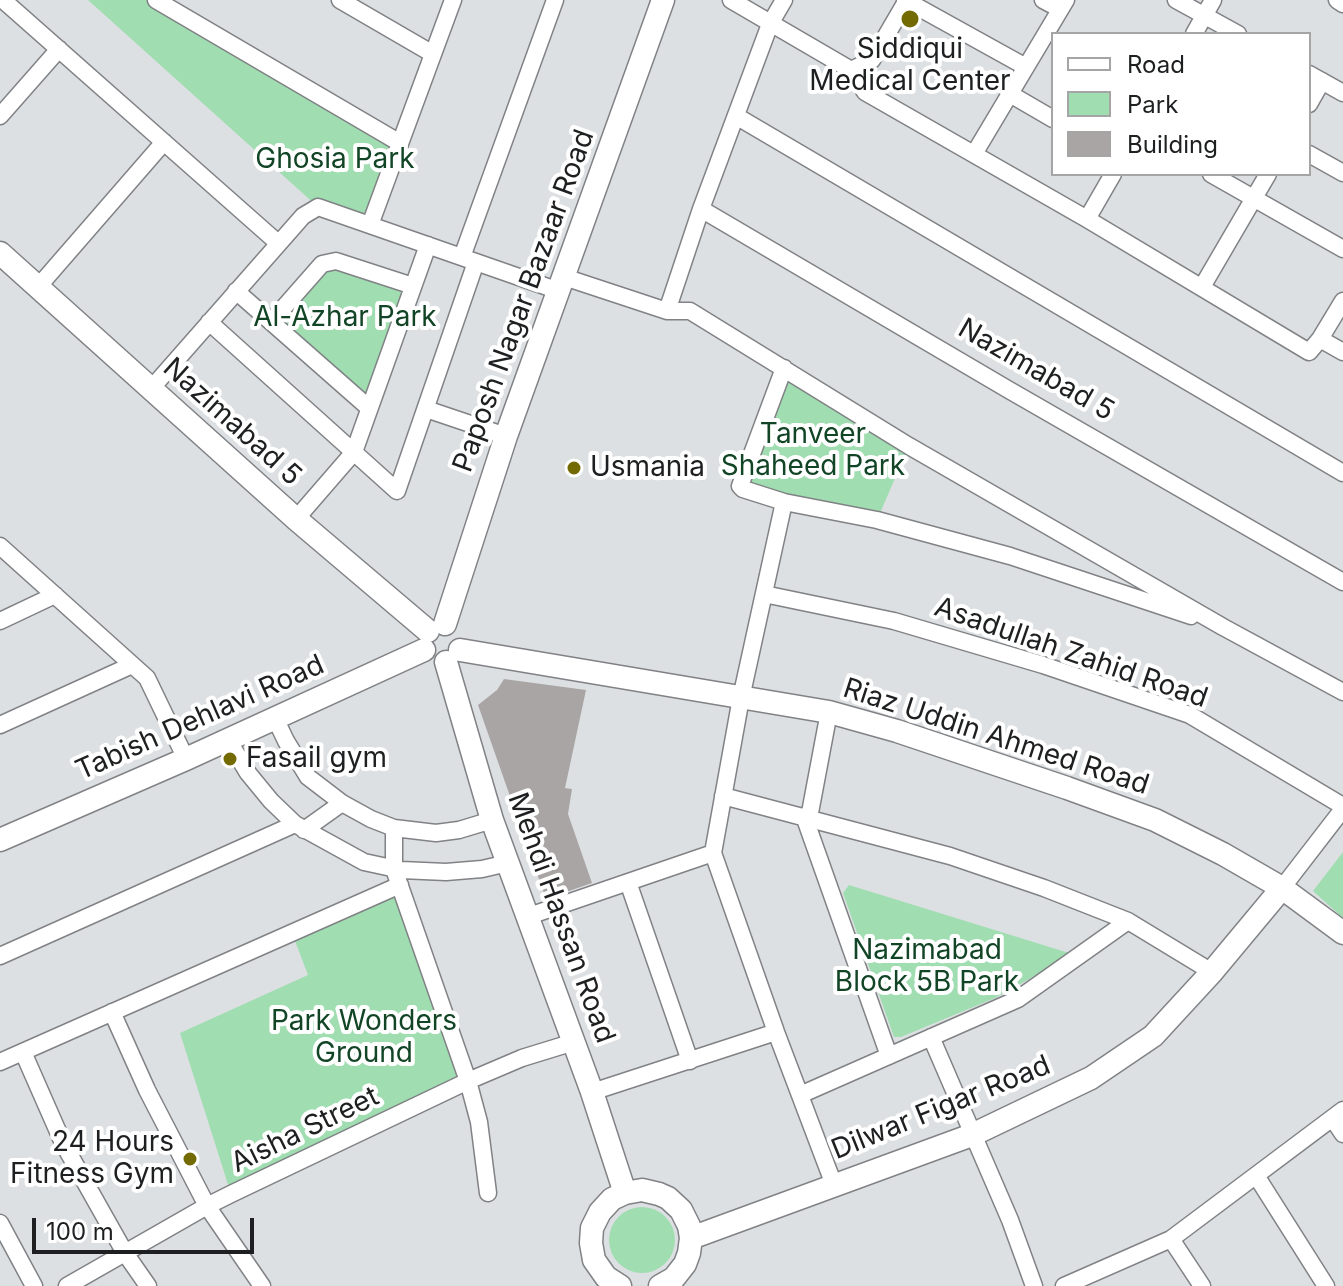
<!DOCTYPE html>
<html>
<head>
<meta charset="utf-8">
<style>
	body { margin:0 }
	#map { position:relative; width:1343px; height:1286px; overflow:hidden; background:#dde0e2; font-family:Inter,sans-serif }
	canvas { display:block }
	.legend { position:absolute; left:1051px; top:32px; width:260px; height:144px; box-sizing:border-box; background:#fff; border:2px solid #a5a5a6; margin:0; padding:10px 14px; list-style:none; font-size:24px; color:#1e1f20 }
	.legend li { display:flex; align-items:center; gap:16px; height:40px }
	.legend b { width:40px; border:2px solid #a5a5a6 }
	.scale { position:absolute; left:32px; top:1218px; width:222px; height:36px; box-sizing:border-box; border:4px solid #1e1f20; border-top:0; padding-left:10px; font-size:24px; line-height:28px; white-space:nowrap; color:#1e1f20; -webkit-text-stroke:6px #fff; paint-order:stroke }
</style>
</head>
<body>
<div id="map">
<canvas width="1343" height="1286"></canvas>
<ul class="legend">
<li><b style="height:10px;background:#fff"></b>Road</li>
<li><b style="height:22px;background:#a0ddb1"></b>Park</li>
<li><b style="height:22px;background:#a9a5a5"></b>Building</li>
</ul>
<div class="scale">100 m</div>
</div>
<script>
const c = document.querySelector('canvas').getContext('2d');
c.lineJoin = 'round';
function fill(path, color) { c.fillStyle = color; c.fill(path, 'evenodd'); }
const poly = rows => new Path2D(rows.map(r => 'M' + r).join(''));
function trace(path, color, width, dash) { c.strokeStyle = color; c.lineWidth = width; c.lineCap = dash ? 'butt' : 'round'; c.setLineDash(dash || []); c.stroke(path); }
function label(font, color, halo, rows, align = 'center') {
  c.font = font + ' Inter,sans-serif'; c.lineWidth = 8; c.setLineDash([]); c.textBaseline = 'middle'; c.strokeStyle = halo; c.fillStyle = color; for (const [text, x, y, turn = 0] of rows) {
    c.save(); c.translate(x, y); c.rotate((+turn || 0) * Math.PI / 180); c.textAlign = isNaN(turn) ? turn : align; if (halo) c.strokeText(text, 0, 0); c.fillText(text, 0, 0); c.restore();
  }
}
fill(poly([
	[88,0,156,0,400,143,370,225,318,207],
	[322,264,413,286,369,408,271,322],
	[784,368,909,446,877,520,740,486],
	[1343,852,1343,918,1313,891],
	[400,885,468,1081,231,1194,180,1033,308,975,292,933],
	[849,885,1069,953,1031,978,995,998,901,1037,894,1037,843,893],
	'609 1240a33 33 0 1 1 66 0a33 33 0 1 1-66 0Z'
]), '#a0ddb1');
fill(poly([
	[504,679,586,690,565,788,572,789,568,814,592,883,546,899,478,705,497,690]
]), '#a9a5a5');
const street = poly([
	[3,0,278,243],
	[156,0,400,143],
	[340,0,433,54],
	[731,0,851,70,872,60,907,0],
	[905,0,1026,67],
	[1043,0,1060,9],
	[1176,0,1238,34],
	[1337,0,1343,4],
	[1194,34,1213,0],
	[851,70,865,92,1087,219,1309,352,1320,339,1343,301],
	[1309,74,1343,93],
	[1010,94,1053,119],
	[1309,104,1322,81],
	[0,116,59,49],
	[736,116,1343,473],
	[974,154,1066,0],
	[1309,154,1343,173],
	[1211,174,1343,249],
	[701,209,1009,390,1343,582],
	[1087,219,1113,174],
	[370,225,453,0],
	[462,257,555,0],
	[564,277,667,311,690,311,909,446,1223,627,1343,692],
	[38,287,164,142],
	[1202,287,1268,174],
	[236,291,369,408],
	[667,311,701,209,770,24,784,0],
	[209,322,397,491,476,262],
	[271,322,322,264,336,261,413,286],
	[1320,339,1343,352],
	[784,368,740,486,743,489,784,502,877,520,1010,556,1191,616],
	[150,390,303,216,318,207,559,291],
	[426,409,506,436],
	[296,519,354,452,428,245],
	[0,546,147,678,186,759],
	[764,594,894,621,1043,665,1190,715,1343,806],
	[0,621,55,595],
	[275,718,286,741,308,777,342,803,371,819,394,828,436,833,459,830,492,820],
	[0,725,132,665],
	[228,740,248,773,271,801,295,824,364,862,401,870,446,872,482,869,508,863],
	[723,796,950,856,1044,888,1128,921,1212,972],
	[804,816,889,1056],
	[809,818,829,712],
	[394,828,394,869,468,1081,479,1122,488,1193],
	[304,830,342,803],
	[713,853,776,1032,834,1185],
	[628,882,690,1061],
	[1282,888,1343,809],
	[529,916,713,853,741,698,784,502],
	[0,956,295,824],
	[112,1012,147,1090,207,1206,262,1286],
	[931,1037,1010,1220,1034,1286],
	[23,1052,63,1143,125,1253,148,1286],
	[0,1062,400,885],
	[592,1092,776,1032],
	[800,1095,1018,999,1128,921],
	[1333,1119,1343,1134],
	[1257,1177,1326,1286],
	[0,1223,34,1286],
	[1171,1239,1202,1286],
	[67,1286,207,1206,231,1194,468,1081,522,1058,574,1042],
	[1064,1286,1171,1239,1343,1110]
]);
const secondary = poly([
	[0,253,296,519,428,631],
	[445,624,506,436,663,0],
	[460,650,829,712,897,731,1067,788,1155,820,1223,854,1282,888,1343,933],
	[446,662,492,820,592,1092,625,1193],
	[0,840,186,759,424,650],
	[691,1238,972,1135,1091,1078,1153,1036,1212,972,1282,888],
	[620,1286,606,1277,594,1260,591,1243,592,1228,600,1212,612,1199,625,1193,642,1190,659,1194,668,1198,681,1210,689,1226,691,1238,689,1253,685,1264,674,1278,660,1286]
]);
trace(street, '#808285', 19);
trace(secondary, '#808285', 25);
trace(street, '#fff', 16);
trace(secondary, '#fff', 22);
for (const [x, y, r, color] of [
	[910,19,10,"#746a02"],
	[574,468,8,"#746a02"],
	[230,759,8,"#746a02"],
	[190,1159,8,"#746a02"]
]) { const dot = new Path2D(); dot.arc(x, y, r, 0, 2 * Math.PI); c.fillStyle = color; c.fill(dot); trace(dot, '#fff', 3); }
label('28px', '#1e1f20', '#fff', [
	["Siddiqui",910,50,"center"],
	["Medical Center",910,82,"center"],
	["Usmania",590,468],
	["Fasail gym",246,759],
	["24 Hours",174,1143,"right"],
	["Fitness Gym",174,1175,"right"]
], 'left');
label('28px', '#124526', '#fff', [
	["Ghosia Park",335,160],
	["Al-Azhar Park",345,318],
	["Tanveer",813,435],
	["Shaheed Park",813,467],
	["Nazimabad",927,951],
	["Block 5B Park",927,983],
	["Park Wonders",364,1022],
	["Ground",364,1054]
]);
label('28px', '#1e1f20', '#fff', [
	["Paposh Nagar Bazaar Road",524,301,-70],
	["Nazimabad 5",1036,370,30],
	["Nazimabad 5",232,422,42],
	["Asadullah Zahid Road",1071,653,19],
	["Tabish Dehlavi Road",200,718,-24],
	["Riaz Uddin Ahmed Road",996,737,18],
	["Mehdi Hassan Road",561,918,70],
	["Dilwar Figar Road",941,1108,-22],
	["Aisha Street",305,1130,-26]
]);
</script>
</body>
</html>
